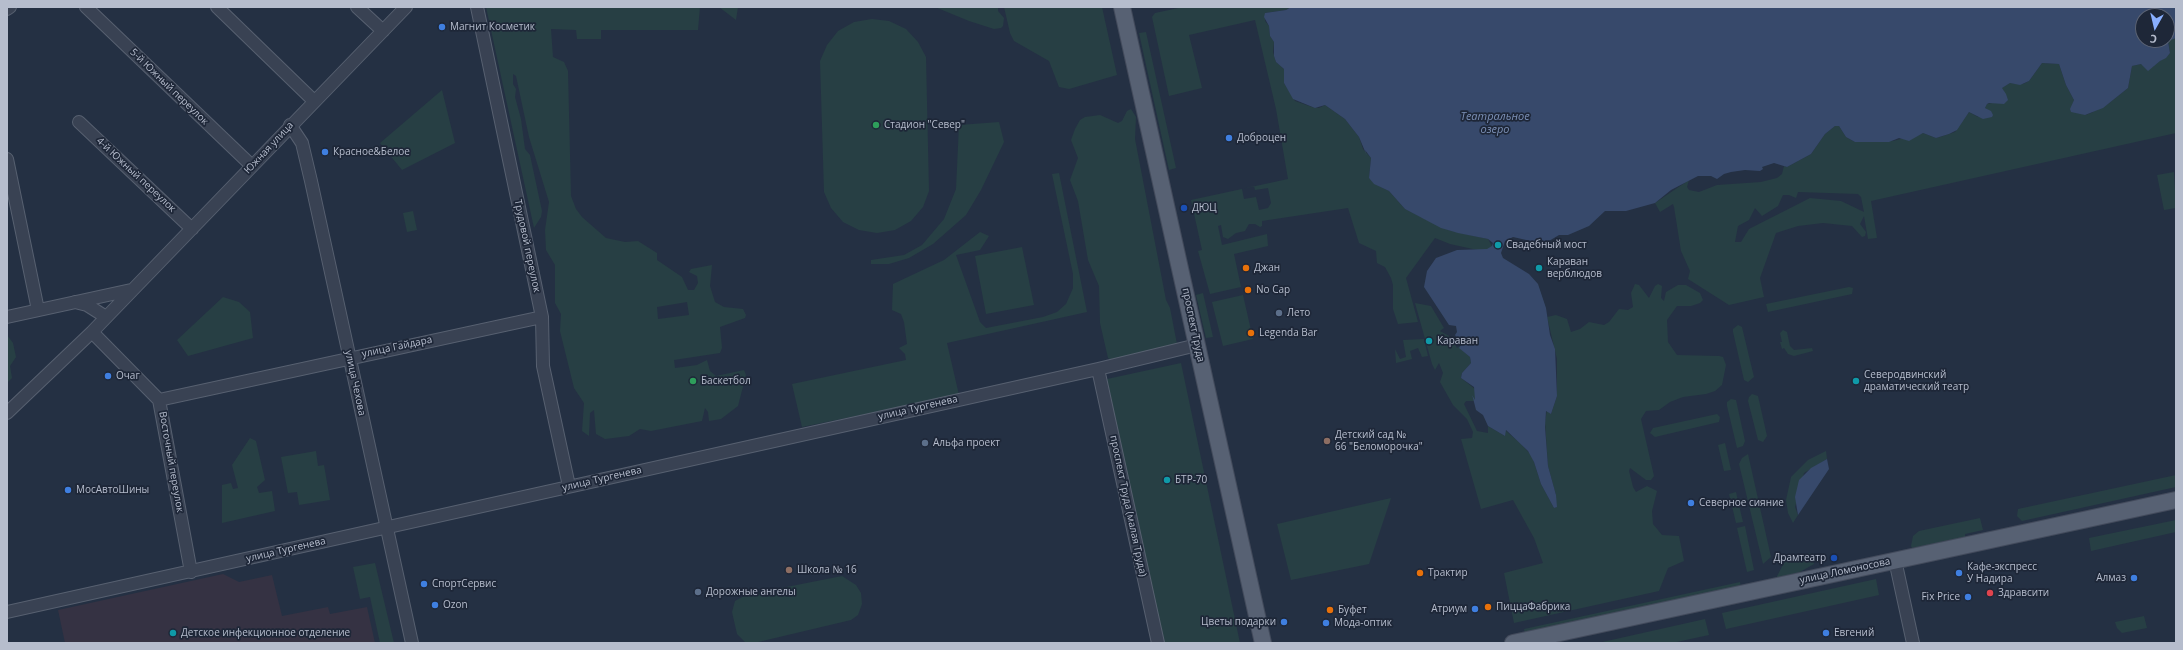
<!DOCTYPE html>
<html>
<head>
<meta charset="utf-8">
<style>
	body { margin:0 }
	#map { position:relative; width:2183px; height:650px; overflow:hidden; background:#243043; font-family:"Open Sans",sans-serif }
	canvas { display:block }
	.frame { position:absolute; inset:0; border:8px solid #b6bdcd; pointer-events:none }
	.north { position:absolute; left:2135px; top:8px; width:40px; height:40px; box-sizing:border-box; background:#1e2738; border:1px solid #5b6374; border-radius:50%; rotate:188deg; font-size:11px; font-weight:700; line-height:16px; text-align:center; color:#b6bdcd }
	.north::after { content:''; display:block; margin:auto; width:14px; height:18px; background:#89afff; clip-path:polygon(50% 0,100% 100%,50% 72%,0 100%) }
</style>
</head>
<body>
<div id="map">
<canvas width="2183" height="650"></canvas>
<div class="frame"></div>
<div class="north">С</div>
</div>
<script>
const c = document.querySelector('canvas').getContext('2d');
c.lineJoin = 'round';
function fill(path, color) { c.fillStyle = color; c.fill(path, 'evenodd'); }
const poly = rows => new Path2D(rows.map(r => 'M' + r).join(''));
function trace(path, color, width, dash) { c.strokeStyle = color; c.lineWidth = width; c.lineCap = dash ? 'butt' : 'round'; c.setLineDash(dash || []); c.stroke(path); }
function label(font, color, halo, rows, align = 'center') {
  c.font = font + ' "Open Sans",sans-serif'; c.lineWidth = 3.5; c.setLineDash([]); c.textBaseline = 'middle'; c.strokeStyle = halo; c.fillStyle = color; for (const [text, x, y, turn = 0] of rows) {
    c.save(); c.translate(x, y); c.rotate((+turn || 0) * Math.PI / 180); c.textAlign = isNaN(turn) ? turn : align; if (halo) c.strokeText(text, 0, 0); c.fillText(text, 0, 0); c.restore();
  }
}
fill(poly([
	[223,574,239,582,272,575,282,616,328,607,330,614,367,607,375,643,65,643,58,610]
]), '#353243');
fill(poly([
	[486,7,700,7,698,30,601,30,601,39,577,39,576,30,551,29,553,57,564,62,568,71,571,196,576,209,582,217,606,238,625,242,638,241,657,253,657,260,682,277,688,290,694,290,698,283,697,276,689,272,691,269,712,265,710,286,715,302,724,307,743,309,746,315,745,318,720,327,722,348,720,353,674,360,675,368,697,365,707,360,710,371,716,376,744,370,746,375,738,406,721,419,709,421,708,412,705,408,702,421,651,431,640,429,629,436,605,439,596,434,594,410,590,413,589,436,582,431,584,403,574,388,560,331,561,314,555,303,555,265,546,250,545,230,549,202,529,137,516,76,513,74,513,84,516,89,515,97,521,119,525,149,530,155,542,211,541,217,534,228],
	[687,302,689,315,658,319,657,307],
	[719,7,738,7,736,20],
	[935,7,998,7,998,11,1004,18,1003,26,1001,28,994,29,969,21],
	[1004,7,1102,7,1117,75,1069,89,1059,87,1049,61,1014,41,1010,33],
	[1183,7,1291,7,1286,10,1265,13,1265,21,1269,26,1270,36,1274,42,1273,52,1276,62,1284,69,1284,83,1295,101,1312,107,1319,108,1325,105,1345,119,1359,137,1363,149,1371,158,1369,178,1377,185,1389,191,1405,209,1448,230,1488,239,1493,248,1491,253,1450,244,1435,238,1406,278,1418,322,1398,324,1393,309,1393,285,1391,278,1385,267,1377,263,1376,251,1359,243,1348,208,1262,221,1262,226,1260,227,1255,224,1249,224,1245,231,1236,233,1228,239,1223,237,1221,225,1218,226,1222,245,1267,234,1268,246,1234,254,1241,287,1210,294,1198,251,1202,250,1191,200,1288,179,1276,109,1255,20,1189,35,1202,88,1169,96,1152,17,1155,13],
	[1254,186,1255,190,1268,188,1271,203,1268,208,1259,210,1256,197,1244,199,1242,189],
	[872,19,889,21,906,29,918,42,926,57,929,191,923,207,911,221,895,230,877,233,859,230,843,222,831,208,824,192,820,61,827,45,838,31,854,22],
	[1146,32,1176,168,1169,170,1139,33],
	[2176,38,2176,133,1871,201,1877,238,1868,239,1864,216,1860,224,1866,232,1865,236,1862,237,1852,226,1823,223,1798,226,1776,233,1760,278,1764,297,1729,305,1688,279,1690,271,1681,251,1674,207,1673,204,1660,212,1655,203,1689,180,1687,187,1689,190,1699,192,1717,185,1761,182,1777,178,1782,174,1784,166,1787,167,1811,154,1825,134,1835,126,1839,126,1846,137,1855,142,1893,141,1923,133,1936,138,1949,134,1955,132,1969,112,1978,117,1988,110,1985,108,1987,104,1992,103,2004,91,2001,88,2010,83,2023,84,2029,81,2042,63,2059,64,2066,85,2074,100,2072,106,2085,115,2091,113,2108,104,2128,88,2132,66,2141,64,2152,67,2170,53,2168,41,2170,39],
	[1798,192,1858,194,1861,197,1864,212,1841,201,1810,198,1749,229,1741,242,1735,242,1738,226,1749,220,1755,208,1762,216,1778,206,1783,195,1789,195,1796,198],
	[442,90,455,143,402,170,380,143],
	[1131,109,1136,117,1135,139,1166,300,1170,308,1177,344,1113,361,1108,358,1100,323,1099,286,1088,260,1078,201,1070,180,1078,158,1071,140,1075,129,1080,120,1085,117,1100,115,1118,123,1122,121,1127,111],
	[999,122,1004,142,981,190,966,215,933,244,909,258,889,264,871,264,871,260,904,255,922,245,944,219,956,189,959,125],
	[2174,172,2176,208,2164,210,2157,175],
	[1059,173,1087,312,947,343,959,395,802,427,792,384,906,360,905,354,899,348,907,344,904,322,901,314,892,310,893,284,944,260,980,232,989,236,980,250,956,255,980,322,986,328,1043,317,1057,312,1066,304,1073,288,1073,274,1052,174],
	[413,211,417,230,407,232,403,213],
	[1022,247,1034,305,986,314,975,256],
	[1635,284,1639,285,1649,298,1655,286,1658,284,1662,286,1661,298,1664,301,1666,292,1678,285,1686,285,1700,293,1703,300,1700,303,1691,306,1677,306,1667,320,1668,342,1677,355,1719,356,1723,357,1726,365,1722,385,1715,391,1706,394,1683,397,1670,402,1659,410,1646,411,1641,419,1654,476,1651,480,1646,480,1630,468,1629,471,1633,487,1636,492,1647,486,1657,491,1652,511,1653,524,1662,535,1679,536,1684,561,1668,568,1659,591,1514,623,1504,573,1543,563,1534,538,1513,500,1481,509,1461,439,1472,438,1473,432,1467,419,1453,405,1440,382,1443,373,1439,363,1435,370,1432,364,1415,303,1431,306,1444,328,1440,331,1451,337,1457,348,1461,345,1460,348,1470,357,1471,363,1462,373,1461,378,1475,389,1475,401,1466,401,1464,404,1477,431,1488,433,1488,426,1505,436,1505,430,1521,444,1532,456,1541,484,1554,508,1556,507,1556,495,1548,466,1545,422,1547,410,1551,414,1557,396,1557,359,1547,317,1556,315,1567,319,1571,332,1580,329,1589,322,1604,325,1609,322,1619,309,1628,310,1633,307,1631,293],
	[1849,287,1853,288,1852,294,1768,312,1766,304],
	[1203,293,1213,337,1206,338,1196,295],
	[1243,295,1253,339,1223,346,1212,302],
	[223,297,239,302,250,312,253,338,188,356,177,340],
	[1738,325,1742,327,1754,377,1748,382,1744,380,1733,332,1733,329],
	[1783,330,1787,332,1790,346,1794,350,1812,348,1813,351,1794,356,1788,354,1784,348,1782,349,1780,342,1782,342,1780,333],
	[7,335,13,343,16,357,10,366,12,378,7,383],
	[1424,339,1428,356,1422,357,1418,348,1410,351,1412,359,1396,363,1395,349,1400,359,1406,357,1403,340],
	[1181,363,1240,643,1163,643,1107,379],
	[1752,394,1758,396,1767,436,1763,442,1758,440,1748,401,1749,397],
	[1731,399,1736,400,1745,441,1743,446,1737,448,1727,406,1727,402],
	[1717,414,1720,417,1719,422,1655,437,1650,433,1653,428],
	[250,438,256,441,265,480,257,487,259,493,272,491,275,511,222,523,222,485,231,483,233,489,238,488,232,465],
	[1725,443,1731,470,1724,471,1718,445],
	[316,451,318,466,324,465,330,500,299,505,297,492,288,493,281,457],
	[1826,451,1827,459,1804,473,1795,507,1798,515,1793,523,1788,513,1786,500,1791,477,1808,460],
	[1748,454,1771,557,1763,564,1739,464,1742,458],
	[2176,475,2176,487,2022,521,2017,516,2018,509],
	[1736,492,1743,522,1736,523,1729,494],
	[1391,498,1369,564,1291,580,1277,524],
	[1980,518,1983,530,1965,534,1965,537,1912,548,1911,546,1913,536,1919,531],
	[2176,520,2176,532,2091,551,2089,538],
	[1745,526,1754,570,1747,572,1737,528],
	[1810,553,1812,555,1814,564,1800,572,1776,578,1785,561],
	[375,563,394,643,380,643,370,597,360,599,353,567],
	[842,576,856,585,861,593,862,604,858,615,851,620,754,643,745,642,737,634,732,612,735,601,746,595],
	[1876,579,1879,595,1726,629,1722,613],
	[1740,582,1741,587,1525,634,1524,629],
	[2144,616,2147,628,2122,633,2117,628,2115,622],
	[1705,619,1709,635,1672,643,1598,643]
]), '#273f44');
fill(poly([
	[1291,7,2176,7,2176,38,2168,41,2170,53,2166,58,2160,61,2148,71,2141,64,2132,66,2128,88,2103,108,2085,115,2071,112,2070,109,2074,100,2066,85,2059,64,2042,63,2029,81,2020,85,2010,83,2002,88,2006,94,2008,100,2004,104,1989,103,1987,104,1985,108,1991,111,1993,115,1992,117,1983,119,1969,112,1957,130,1949,134,1936,138,1923,133,1909,141,1899,138,1889,142,1855,142,1846,137,1839,126,1835,126,1825,134,1811,154,1787,167,1774,163,1762,167,1763,169,1760,171,1745,170,1731,172,1724,174,1717,179,1711,176,1698,176,1671,190,1655,203,1626,211,1605,211,1589,226,1568,235,1559,235,1544,244,1513,237,1505,241,1501,253,1503,258,1529,274,1538,284,1546,308,1550,335,1555,349,1557,396,1551,414,1546,411,1545,427,1548,466,1556,495,1557,507,1554,508,1541,484,1534,462,1528,451,1506,430,1505,436,1488,426,1483,415,1476,410,1473,398,1472,395,1475,400,1474,387,1461,378,1462,373,1471,363,1470,357,1459,348,1461,345,1455,335,1457,332,1456,326,1449,325,1424,287,1427,271,1436,258,1457,250,1487,249,1492,246,1493,243,1488,239,1458,233,1441,228,1405,209,1389,191,1374,184,1369,178,1371,158,1365,150,1367,156,1359,137,1345,119,1325,105,1315,108,1293,99,1284,83,1284,69,1276,62,1274,56,1274,42,1270,36,1269,26,1264,17,1265,13,1286,10],
	[2143,16,2167,16,2167,40,2143,40],
	[1827,459,1829,469,1798,515,1795,497,1799,480,1811,468]
]), '#37496b');
const minor = poly([
	[86,7,252,166],
	[217,7,314,101],
	[357,7,383,31],
	[477,7,542,317,543,366,569,486],
	[7,9,10,7],
	[79,122,192,229],
	[290,125,302,143,311,181,412,643],
	[7,159,38,310],
	[75,302,87,305,106,317],
	[7,317,131,290],
	[92,332,159,400,191,572],
	[1098,369,1158,643],
	[159,400,542,317],
	[7,413,92,332,406,7],
	[1895,560,1913,643],
	[7,612,1098,369,1197,345]
]);
const major = poly([
	[1122,7,1263,643],
	[1513,643,2176,500]
]);
trace(minor, '#576070', 14);
trace(major, '#434b5c', 18);
trace(minor, '#394253', 12);
trace(major, '#576173', 16);
for (const [x, y, r, color] of [
	[442,27,4,"#3f7fe0"],
	[876,125,4,"#2e9e5b"],
	[1229,138,4,"#3f7fe0"],
	[325,152,4,"#3f7fe0"],
	[1184,208,4,"#1a4fb4"],
	[1498,245,4,"#0f9aa8"],
	[1246,268,4,"#e8710a"],
	[1539,268,4,"#0f9aa8"],
	[1248,290,4,"#e8710a"],
	[1279,313,4,"#5c6f8a"],
	[1251,333,4,"#e8710a"],
	[1429,341,4,"#0f9aa8"],
	[108,376,4,"#3f7fe0"],
	[693,381,4,"#2e9e5b"],
	[1856,381,4,"#0f9aa8"],
	[1327,441,4,"#8d6e63"],
	[925,443,4,"#5c6f8a"],
	[1167,480,4,"#0f9aa8"],
	[68,490,4,"#3f7fe0"],
	[1691,503,4,"#3f7fe0"],
	[1834,558,4,"#1a4fb4"],
	[789,570,4,"#8d6e63"],
	[1420,573,4,"#e8710a"],
	[1959,573,4,"#3f7fe0"],
	[2134,578,4,"#3f7fe0"],
	[424,584,4,"#3f7fe0"],
	[698,592,4,"#5c6f8a"],
	[1990,593,4,"#e0444e"],
	[1968,597,4,"#3f7fe0"],
	[435,605,4,"#3f7fe0"],
	[1488,607,4,"#e8710a"],
	[1475,609,4,"#3f7fe0"],
	[1330,610,4,"#e8710a"],
	[1284,622,4,"#3f7fe0"],
	[1326,623,4,"#3f7fe0"],
	[173,633,4,"#0f9aa8"],
	[1826,633,4,"#3f7fe0"]
]) { const dot = new Path2D(); dot.arc(x, y, r, 0, 2 * Math.PI); c.fillStyle = color; c.fill(dot); trace(dot, '#1e2738', 1.5); }
label('10px', '#b6bdcd', '#1e2738', [
	["Магнит Косметик",450,27],
	["Стадион \"Север\"",884,125],
	["Доброцен",1237,138],
	["Красное&Белое",333,152],
	["ДЮЦ",1192,208],
	["Свадебный мост",1506,245],
	["Караван",1547,262],
	["верблюдов",1547,274],
	["Джан",1254,268],
	["No Cap",1256,290],
	["Лето",1287,313],
	["Legenda Bar",1259,333],
	["Караван",1437,341],
	["Северодвинский",1864,375],
	["драматический театр",1864,387],
	["Очаг",116,376],
	["Баскетбол",701,381],
	["Детский сад №",1335,435],
	["66 \"Беломорочка\"",1335,447],
	["Альфа проект",933,443],
	["БТР-70",1175,480],
	["МосАвтоШины",76,490],
	["Северное сияние",1699,503],
	["Драмтеатр",1826,558,"right"],
	["Кафе-экспресс",1967,567],
	["У Надира",1967,579],
	["Школа № 16",797,570],
	["Трактир",1428,573],
	["Алмаз",2126,578,"right"],
	["СпортСервис",432,584],
	["Дорожные ангелы",706,592],
	["Здравсити",1998,593],
	["Fix Price",1960,597,"right"],
	["Ozon",443,605],
	["ПиццаФабрика",1496,607],
	["Атриум",1467,609,"right"],
	["Буфет",1338,610],
	["Цветы подарки",1276,622,"right"],
	["Мода-оптик",1334,623],
	["Детское инфекционное отделение",181,633],
	["Евгений",1834,633]
], 'left');
label('10px', '#b6bdcd', '#1e2738', [
	["5-й Южный переулок",169,87,44],
	["Южная улица",269,148,-47],
	["4-й Южный переулок",136,175,43],
	["Трудовой переулок",527,246,78],
	["проспект Труда",1193,325,78],
	["улица Гайдара",397,347,-12],
	["улица Чехова",355,383,78],
	["улица Тургенева",918,408,-13],
	["Восточный переулок",171,462,80],
	["улица Тургенева",602,479,-13],
	["проспект Труда (малая Труда)",1128,506,78],
	["улица Тургенева",286,550,-13],
	["улица Ломоносова",1845,571,-12]
]);
label('italic 11px', '#7c90b6', '#1e2738', [
	["Театральное",1495,117],
	["озеро",1495,130]
]);
</script>
</body>
</html>
